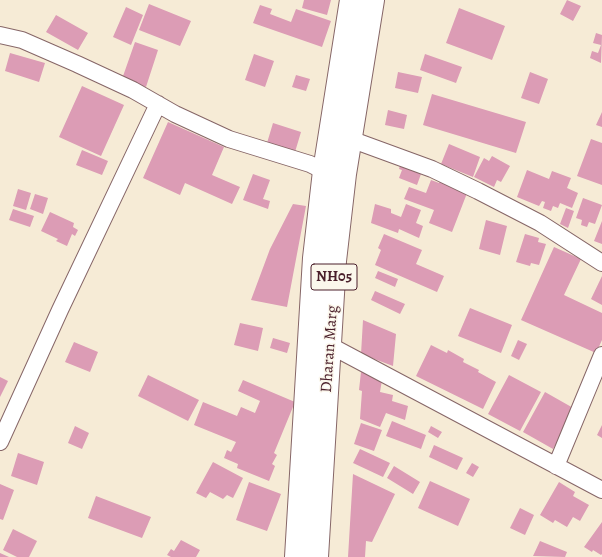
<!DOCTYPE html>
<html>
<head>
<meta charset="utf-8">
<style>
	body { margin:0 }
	canvas { display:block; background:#f6ebd6 }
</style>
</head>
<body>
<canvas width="602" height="557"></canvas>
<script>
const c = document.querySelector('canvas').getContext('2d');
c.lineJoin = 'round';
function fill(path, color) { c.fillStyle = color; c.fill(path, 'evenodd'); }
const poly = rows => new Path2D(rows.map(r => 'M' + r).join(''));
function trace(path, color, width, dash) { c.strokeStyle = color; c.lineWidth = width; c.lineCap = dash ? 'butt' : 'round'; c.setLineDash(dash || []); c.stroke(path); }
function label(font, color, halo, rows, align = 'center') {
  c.font = font + ' Alegreya,serif'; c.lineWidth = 3; c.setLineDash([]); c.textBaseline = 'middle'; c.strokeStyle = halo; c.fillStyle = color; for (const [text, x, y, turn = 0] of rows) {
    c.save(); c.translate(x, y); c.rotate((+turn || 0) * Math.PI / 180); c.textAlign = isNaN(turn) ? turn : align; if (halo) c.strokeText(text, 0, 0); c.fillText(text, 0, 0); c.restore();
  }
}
fill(poly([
	[304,0,331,0,327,15,302,8],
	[567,0,581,6,573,21,560,14],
	[149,4,191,21,180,46,139,30],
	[260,5,272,9,270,14,291,22,296,9,331,21,322,47,253,23],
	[126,7,143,15,131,45,113,37],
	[459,8,505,26,492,60,446,43],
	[56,15,88,33,78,50,46,32],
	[596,33,602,35,601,63,590,58,592,51,598,53,601,45,593,43],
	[135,42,158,50,146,87,122,79],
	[10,53,45,63,39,82,5,71],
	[254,54,274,61,265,87,245,80],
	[425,54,462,67,456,83,420,70],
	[398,72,422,77,418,93,395,88],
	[530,72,548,79,539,104,521,98],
	[296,75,310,79,306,91,292,87],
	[82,86,124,105,101,156,59,137],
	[432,94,526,122,516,153,423,125],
	[388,110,407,115,404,129,385,125],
	[602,112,602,127,596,125],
	[168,122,224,147,212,175,240,187,232,204,185,183,180,195,143,178],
	[273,123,301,132,295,152,267,143],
	[591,139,602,143,602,185,577,176],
	[449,144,480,157,473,177,441,164],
	[82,150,108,161,102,175,76,165],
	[492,156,510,166,501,182,497,180,494,187,474,177,484,158,489,161],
	[401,162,416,167,414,171,421,174,417,185,399,178,402,170,399,169],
	[527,170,549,179,552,171,571,178,567,188,578,193,572,208,560,203,558,208,553,206,551,211,543,208,545,202,542,201,539,206,517,197],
	[253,174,270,180,263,199,270,201,268,209,243,200],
	[441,178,469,188,452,232,429,223,434,210,404,199,409,187,426,193,431,180,439,183],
	[18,189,31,193,26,210,13,206],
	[35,194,48,198,43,214,30,209],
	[583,198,602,205,595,224,589,222,587,227,581,225,582,220,576,218],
	[293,204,306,206,287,307,251,300,270,249],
	[375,204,391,209,391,213,401,217,406,204,421,210,416,223,423,226,419,238,399,229,398,233,371,223],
	[566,208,574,211,568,228,560,224],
	[13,209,34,216,30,227,9,220],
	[50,212,74,223,73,227,78,230,75,236,72,234,67,246,56,241,58,239,41,231],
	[486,220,507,226,500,255,479,249],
	[602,221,602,244,594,241],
	[384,234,422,250,416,264,444,276,437,292,375,265,381,250,378,248],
	[525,234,539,238,538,242,546,244,539,265,531,263,530,266,516,262],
	[554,247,581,259,564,295,602,313,602,340,596,353,521,320],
	[378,271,398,279,395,287,375,278],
	[602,276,602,305,591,299],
	[375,291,405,304,400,314,371,300],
	[470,308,512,325,501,353,458,336],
	[363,320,396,334,393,366,361,354],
	[240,323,263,328,258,351,234,345],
	[273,338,290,343,287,353,270,348],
	[518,340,527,344,519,360,511,356],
	[74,342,98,352,90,372,65,362],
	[431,345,447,353,448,350,464,359,463,362,479,370,478,372,496,382,483,409,416,376],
	[361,372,382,380,380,392,393,395,392,401,408,406,405,420,386,413,380,427,360,419,362,391,359,390],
	[148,375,199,400,188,421,138,396],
	[509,375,541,392,520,431,488,414],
	[0,377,8,381,0,397],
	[243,380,295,402,274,453,277,455,272,464,275,466,269,481,237,468,238,464,224,458,227,450,231,452,236,442,194,425,203,402,237,416,241,407,255,413,260,401,238,391],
	[545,392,575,409,553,449,523,432],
	[392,421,426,435,421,449,386,436],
	[361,423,382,430,374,451,354,444],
	[602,425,602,438,597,435],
	[75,426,89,433,82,449,68,443],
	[431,426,442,432,438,438,428,432],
	[434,445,463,458,457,470,429,457],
	[360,449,390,463,383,477,353,463],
	[18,453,44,462,37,485,11,476],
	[213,462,243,478,233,498,227,495,223,499,210,492,206,498,196,493],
	[472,463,479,467,473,477,466,473],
	[394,466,420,482,413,494,387,478],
	[353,474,395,494,372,542,366,541,365,557,348,557],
	[430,481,470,499,458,526,418,508],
	[249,482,281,494,267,531,236,520],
	[559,482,575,492,573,496,589,505,580,521,573,517,567,527,555,520,553,523,540,515],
	[0,484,14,490,3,520,0,519],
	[96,496,151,517,142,538,88,518],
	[520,508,534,515,525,535,510,528],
	[602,522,602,554,601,555,593,550,592,552,584,547],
	[13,529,37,541,29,557,17,557,3,550],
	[181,540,200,550,196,557,171,557,167,555,171,549,174,551],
	[540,541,567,552,565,557,533,556],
	[0,553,9,557,0,557]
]), '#dc9cb5');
const street = poly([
	[0,35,22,40,77,64,133,90,175,114,229,139,310,164,324,171],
	[350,139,432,169,478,191,540,223,602,263],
	[331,346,602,490],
	[0,442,60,310,158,104],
	[556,466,602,355]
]);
const primary = poly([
	[296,557,314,258,324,171,351,0],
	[317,557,335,261,345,174,373,0]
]);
trace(street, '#866667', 18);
trace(primary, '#866667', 24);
trace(street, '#fff', 16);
trace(primary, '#fff', 22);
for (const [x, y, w] of [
	[334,277,46]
]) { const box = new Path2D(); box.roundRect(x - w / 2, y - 13, w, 26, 3); c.fillStyle = '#fbf7ec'; c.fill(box); trace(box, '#4a1f2b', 1); }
label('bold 15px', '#4a1f2b', null, [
	["NH05",334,277]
]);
label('16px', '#4a1f2b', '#fbf7ec', [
	["Dharan Marg",330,349,-86]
]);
</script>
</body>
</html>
